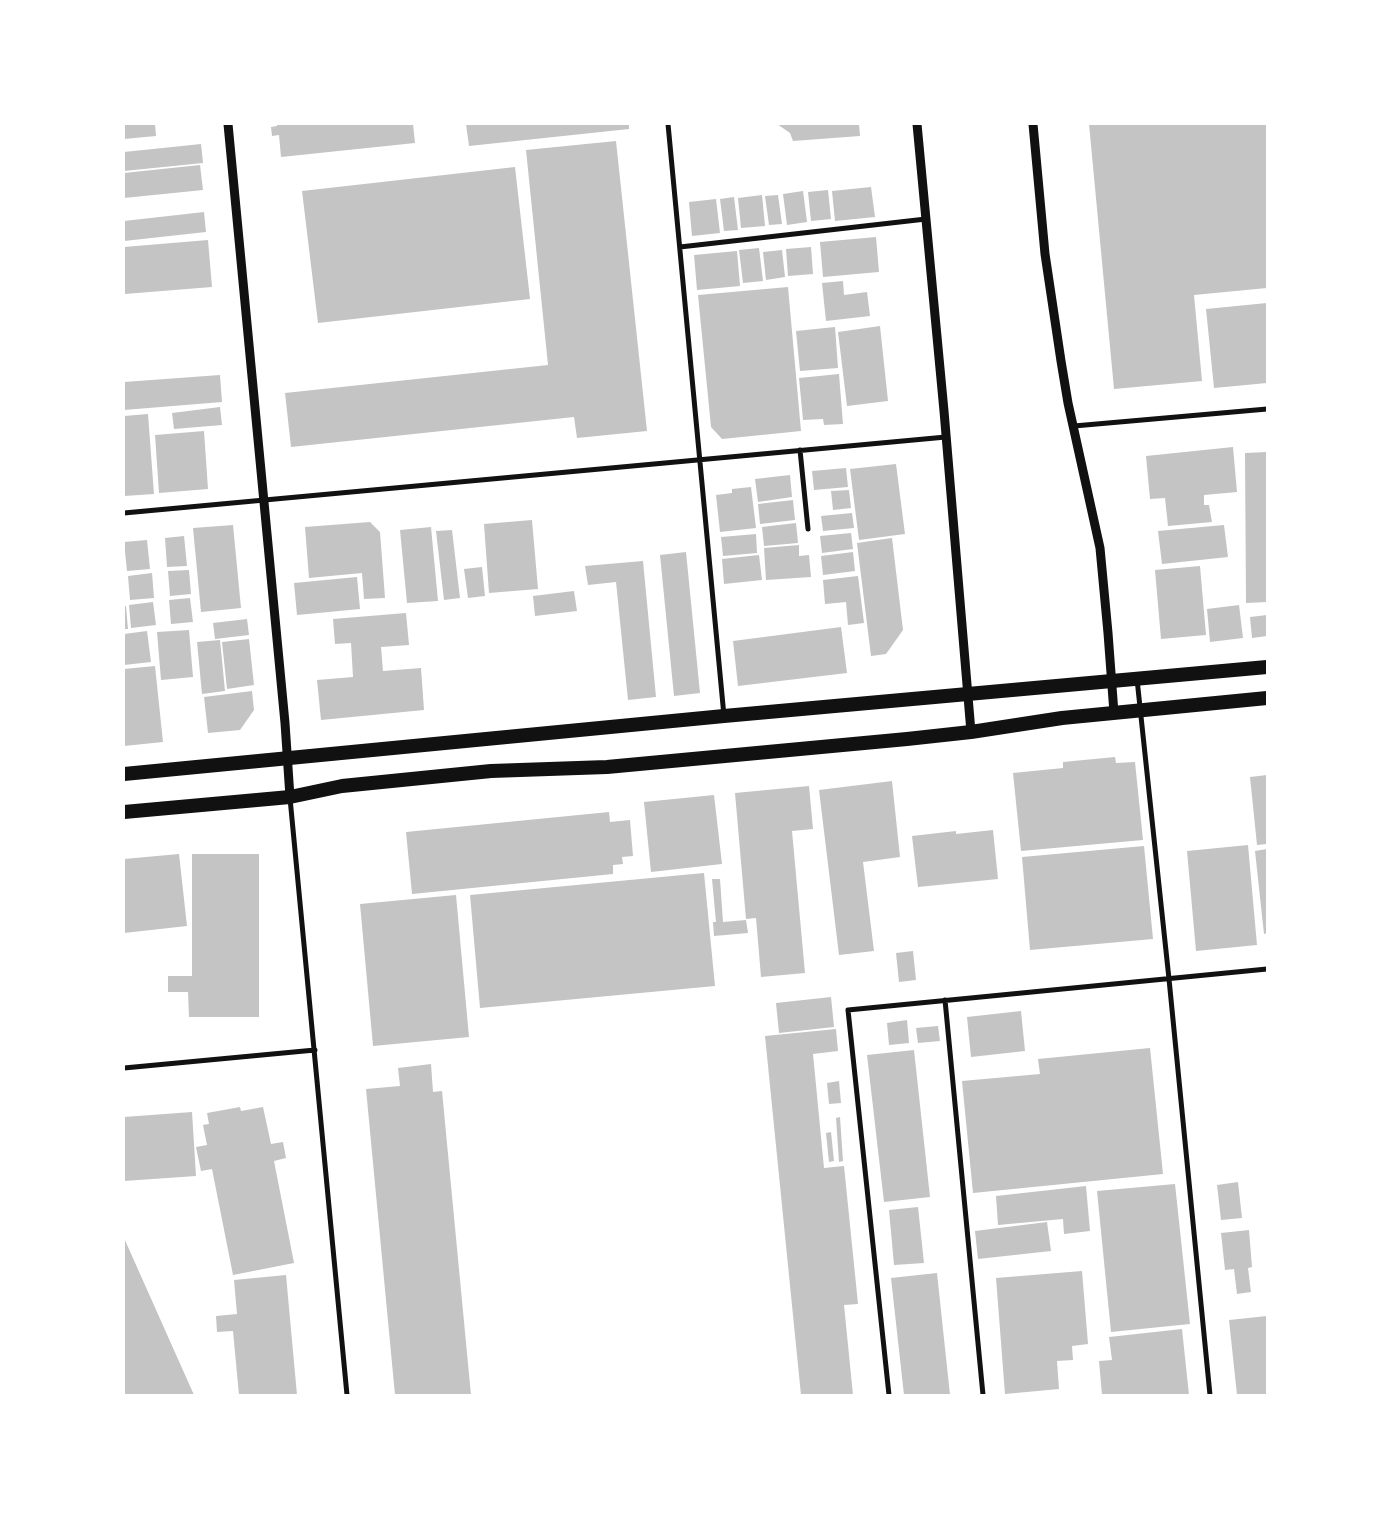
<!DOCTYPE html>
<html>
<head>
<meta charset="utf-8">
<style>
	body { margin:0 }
	#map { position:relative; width:1391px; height:1519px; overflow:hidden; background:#fff; font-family:Cabin,sans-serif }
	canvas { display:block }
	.frame { position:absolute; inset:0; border:125px solid #fff; pointer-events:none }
</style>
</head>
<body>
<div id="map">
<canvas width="1391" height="1519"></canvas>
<div class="frame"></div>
</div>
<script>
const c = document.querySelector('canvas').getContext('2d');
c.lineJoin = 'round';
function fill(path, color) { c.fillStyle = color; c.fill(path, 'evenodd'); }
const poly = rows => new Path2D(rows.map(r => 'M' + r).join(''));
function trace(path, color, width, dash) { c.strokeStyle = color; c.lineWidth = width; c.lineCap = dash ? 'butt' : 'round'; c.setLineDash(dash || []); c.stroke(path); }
fill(poly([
	[124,124,155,124,156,136,124,139],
	[277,124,413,124,415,143,281,157,279,135,272,136,271,127,277,126],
	[466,124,629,124,629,129,469,146],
	[777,124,859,124,860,136,793,141,790,133],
	[1089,124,1267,124,1267,288,1194,295,1202,381,1114,389],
	[616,141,647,431,577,438,574,417,291,447,285,393,548,365,526,150],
	[201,144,203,163,124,171,124,152],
	[200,165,203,190,124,198,124,173],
	[515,167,530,299,318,323,302,191],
	[871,187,875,217,835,221,832,191],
	[828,190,831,219,811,221,808,192],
	[803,191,807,222,787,225,783,194],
	[762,195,765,226,741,228,738,198],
	[778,195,782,224,769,225,765,196],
	[734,197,738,230,724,231,720,199],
	[716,199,720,233,692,236,689,202],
	[204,212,206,232,124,241,124,221],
	[876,237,879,272,823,277,820,242],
	[208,240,212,287,125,294,124,247],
	[811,247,813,274,788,276,786,249],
	[759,248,763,281,743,283,739,250],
	[782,250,785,277,766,280,763,252],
	[737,251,740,286,697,290,694,255],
	[843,281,844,295,867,292,870,316,826,321,822,283],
	[788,287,801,431,722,439,711,427,698,295],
	[1267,303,1267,383,1214,388,1206,309],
	[880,326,888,401,847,406,838,332],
	[835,327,838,368,800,371,796,331],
	[839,374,843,424,824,425,823,419,803,420,799,378],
	[220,375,222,402,124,410,124,382],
	[220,407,222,425,174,429,172,413],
	[148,414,154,494,124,496,124,416],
	[204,431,208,489,159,493,155,435],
	[1233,447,1237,492,1204,495,1204,505,1209,505,1212,522,1168,526,1165,498,1150,499,1146,456],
	[1267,452,1267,602,1246,603,1245,453],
	[896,464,905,534,859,540,850,469],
	[846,468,848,487,814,490,812,471],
	[790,475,792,497,758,502,755,479],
	[751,487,756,528,720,532,716,495,732,493,732,489],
	[849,490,851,508,833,510,831,491],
	[793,500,795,520,760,524,758,504],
	[852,513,854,528,823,531,821,516],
	[532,520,538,589,489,593,484,524],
	[370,522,380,532,385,598,364,599,362,573,309,578,305,527],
	[796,523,798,543,764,546,762,527],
	[233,525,241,608,201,612,193,528],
	[1224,525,1228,557,1162,564,1158,531],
	[431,527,438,601,407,603,400,530],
	[452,530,460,598,444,600,436,531],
	[851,533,853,549,822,553,820,536],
	[756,534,757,553,723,556,721,537],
	[184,536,187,566,167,567,165,538],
	[892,538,903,630,886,654,871,656,857,543],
	[147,540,150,569,127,571,124,542],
	[799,545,799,556,809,555,811,577,766,580,764,548],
	[686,552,700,693,674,696,660,555],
	[853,552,855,571,823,575,821,556],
	[759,555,762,580,724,584,722,559],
	[643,561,656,697,628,700,616,582,588,585,585,566],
	[1200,566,1206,635,1161,639,1155,570],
	[482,567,485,596,468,598,464,569],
	[189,570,191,594,170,596,168,571],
	[152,573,154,598,130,600,128,576],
	[858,576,864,623,848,625,846,602,825,604,823,580],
	[357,577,360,609,297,615,294,583],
	[574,591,577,611,535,616,533,596],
	[190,598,193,622,171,624,169,600],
	[153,602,156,625,131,628,129,605],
	[1239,605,1243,638,1210,642,1207,609],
	[124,606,126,606,128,629,124,629],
	[406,613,409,645,381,647,383,671,421,668,424,710,321,720,317,680,353,677,351,643,335,644,333,619],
	[1267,615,1267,636,1252,638,1250,617],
	[247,619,249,635,215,639,213,623],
	[841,627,847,673,738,686,733,641],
	[189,630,193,677,161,680,157,632],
	[147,631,151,662,124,665,124,634],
	[249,639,254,685,227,689,222,642],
	[220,640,225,691,202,694,197,642],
	[155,666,163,742,124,746,124,669],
	[252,691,254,710,240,730,208,733,204,697],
	[1115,757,1116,763,1135,762,1143,840,1021,851,1013,773,1063,768,1063,762],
	[1267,775,1267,844,1257,845,1250,777],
	[892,781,900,857,863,862,874,951,839,955,819,790],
	[809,786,813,829,792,831,805,973,761,977,756,918,746,919,735,793],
	[714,795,722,864,651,872,644,802],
	[609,812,610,822,630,820,633,856,622,857,623,864,613,865,613,874,412,894,406,832],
	[993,830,998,879,918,887,912,836,956,831,956,834],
	[1248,845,1257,945,1196,951,1187,851],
	[1144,846,1153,939,1030,950,1022,857],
	[1267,849,1267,933,1264,934,1255,851],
	[179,854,187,926,124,933,124,859],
	[192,854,259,854,259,1017,189,1017,188,992,168,992,168,976,192,976],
	[704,873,715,986,480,1008,470,895],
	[712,879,720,879,723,922,746,920,748,933,714,936,713,922,716,922],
	[456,895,469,1037,373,1046,360,904],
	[913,951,916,980,899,982,896,953],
	[831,997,834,1027,779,1033,776,1003],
	[1021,1011,1025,1051,971,1057,967,1017],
	[907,1020,909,1043,889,1045,887,1023],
	[938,1026,940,1041,918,1043,916,1028],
	[836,1029,838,1051,813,1054,824,1168,844,1166,858,1304,844,1305,853,1395,801,1395,765,1036],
	[1150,1048,1163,1174,973,1193,962,1081,1040,1074,1038,1059],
	[914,1050,930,1197,884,1202,867,1055],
	[431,1064,433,1092,442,1091,471,1395,395,1395,366,1089,400,1086,398,1068],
	[839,1081,841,1103,829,1104,827,1083],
	[240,1107,241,1111,263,1107,271,1144,283,1142,286,1158,274,1161,294,1263,233,1275,212,1169,201,1171,196,1147,207,1145,203,1125,209,1124,207,1113],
	[192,1112,196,1176,124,1181,124,1117],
	[840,1117,843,1161,839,1162,836,1118],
	[831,1132,834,1161,829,1162,826,1133],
	[1238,1182,1242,1218,1221,1220,1217,1185],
	[1175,1184,1190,1324,1111,1332,1097,1191],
	[1086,1186,1090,1231,1064,1234,1063,1219,998,1225,996,1196],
	[918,1207,924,1263,894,1265,889,1210],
	[1047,1222,1051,1251,978,1259,975,1231],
	[1249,1230,1252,1267,1248,1268,1251,1292,1237,1294,1234,1269,1225,1270,1221,1233],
	[124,1238,194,1395,124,1395],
	[1082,1271,1088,1344,1072,1346,1073,1360,1057,1361,1059,1389,1005,1394,996,1278],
	[937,1273,950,1395,904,1395,891,1278],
	[286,1275,297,1395,239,1395,233,1331,217,1332,216,1316,237,1314,234,1280],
	[1267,1316,1267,1395,1237,1395,1229,1320],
	[1182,1329,1189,1395,1102,1395,1099,1361,1112,1360,1109,1337]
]), '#c4c4c4');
trace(poly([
	[668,124,724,716],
	[680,247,926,219],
	[1074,426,1267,409],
	[800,450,808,529],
	[124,513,946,437],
	[1137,679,1169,979,1210,1395],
	[290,798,347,1395],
	[945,1000,983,1395],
	[124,1068,315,1050],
	[889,1395,848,1010,1267,969]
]), '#111', 5);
trace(poly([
	[228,124,285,723,290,797],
	[917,124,944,411,971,732],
	[1033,124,1045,254,1061,361,1068,403,1100,548,1108,633,1114,713]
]), '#111', 9);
trace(poly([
	[124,774,724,716,1267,667],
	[124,812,290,797,342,786,491,771,607,767,907,739,971,732,1062,718,1267,698]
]), '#111', 14);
</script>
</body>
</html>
